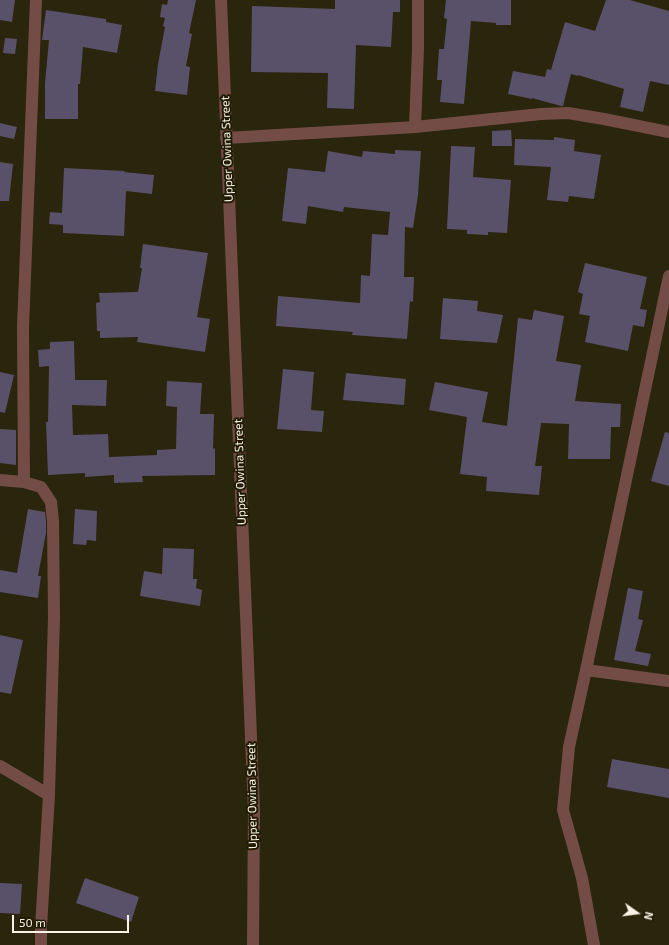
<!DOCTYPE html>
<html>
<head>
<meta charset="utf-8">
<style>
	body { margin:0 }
	#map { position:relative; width:669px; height:945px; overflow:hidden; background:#2a250d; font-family:"Exo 2",sans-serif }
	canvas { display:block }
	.north { position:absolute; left:617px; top:893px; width:40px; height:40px; -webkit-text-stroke:3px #211b04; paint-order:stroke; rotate:104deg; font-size:11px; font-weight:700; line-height:16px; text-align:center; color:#f6f2e4 }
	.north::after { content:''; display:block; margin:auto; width:14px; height:18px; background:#f6f2e4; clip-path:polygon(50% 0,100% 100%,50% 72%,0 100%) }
	.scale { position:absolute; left:12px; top:915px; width:117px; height:18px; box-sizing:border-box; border:2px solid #f6f2e4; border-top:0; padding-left:5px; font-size:12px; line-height:14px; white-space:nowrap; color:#f6f2e4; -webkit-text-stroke:3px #211b04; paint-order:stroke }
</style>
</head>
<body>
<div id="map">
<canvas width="669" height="945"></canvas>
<div class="north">N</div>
<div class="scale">50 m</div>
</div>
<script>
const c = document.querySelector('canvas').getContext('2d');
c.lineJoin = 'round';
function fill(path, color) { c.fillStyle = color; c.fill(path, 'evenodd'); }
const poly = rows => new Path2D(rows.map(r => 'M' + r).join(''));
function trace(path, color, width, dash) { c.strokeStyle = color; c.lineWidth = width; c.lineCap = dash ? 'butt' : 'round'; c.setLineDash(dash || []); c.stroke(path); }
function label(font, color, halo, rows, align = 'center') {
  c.font = font + ' "Exo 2",sans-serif'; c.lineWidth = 4; c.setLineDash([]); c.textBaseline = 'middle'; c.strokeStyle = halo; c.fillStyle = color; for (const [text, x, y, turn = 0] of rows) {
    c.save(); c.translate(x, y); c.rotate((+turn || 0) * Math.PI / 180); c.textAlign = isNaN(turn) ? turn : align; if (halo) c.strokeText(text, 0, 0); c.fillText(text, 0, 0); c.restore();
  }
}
fill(poly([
	[0,0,15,0,12,22,0,20],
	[168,0,196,0,189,33,192,34,186,66,190,67,187,95,155,91,158,64,165,27,163,26,165,18,160,17,162,4,167,5],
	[335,0,400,0,400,12,393,12,391,47,356,45,354,109,327,108,328,73,251,72,252,6,335,9],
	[446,0,511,0,511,25,496,25,496,23,471,21,464,104,440,102,442,80,437,80,439,49,444,49,447,19,444,18],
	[606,0,630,0,669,11,669,85,650,81,643,112,620,107,624,89,578,75,578,76,571,74,563,106,561,106,532,98,532,99,508,94,513,71,545,77,547,69,551,70,565,22,595,31],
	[46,10,106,19,106,22,122,25,117,53,83,47,80,84,78,84,78,119,45,119,45,83,49,40,42,40],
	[5,38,17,39,15,54,3,53],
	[0,123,17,127,14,139,0,136],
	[511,130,512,146,492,146,492,131],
	[554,137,575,140,574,151,601,155,594,199,569,196,568,202,547,200,551,167,514,165,515,139,554,140],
	[451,146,475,147,473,177,511,180,507,233,488,232,488,235,467,234,467,230,447,229],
	[395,150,421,151,418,195,413,228,405,227,404,277,414,277,413,302,410,301,407,339,352,335,353,332,276,326,278,296,360,303,361,275,370,276,372,234,388,235,390,212,344,207,343,212,308,206,306,224,282,221,288,168,325,172,328,151,362,157,363,151,395,154],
	[0,162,13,164,9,201,0,201],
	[64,168,125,171,124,172,154,175,152,194,126,191,124,236,63,233,63,225,49,224,50,212,62,213],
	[143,244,208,253,197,317,210,319,205,352,137,342,138,337,100,338,100,331,97,331,96,303,100,302,99,293,138,292,142,268,140,268],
	[585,263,647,277,640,309,647,310,644,327,633,325,628,351,585,342,590,316,579,314,583,294,578,292],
	[443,298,478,301,477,311,503,315,497,343,440,339],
	[534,310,564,316,556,361,581,365,575,401,621,404,620,427,611,427,610,459,568,459,569,424,541,423,535,466,542,466,539,495,486,491,487,477,460,474,467,417,429,410,435,382,488,392,482,422,507,426,518,318,532,320],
	[74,341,75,380,107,380,106,406,72,405,73,435,108,434,109,457,157,455,157,450,176,449,177,407,166,406,167,381,202,383,200,414,214,414,213,449,215,448,215,475,142,476,143,482,114,483,114,475,85,477,85,473,48,475,46,422,48,422,49,366,39,367,38,350,50,349,50,342],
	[283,369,314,372,311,410,324,411,322,432,277,429],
	[0,372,14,375,5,413,0,412],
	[346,373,406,379,404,405,343,400],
	[0,429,16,430,16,465,0,463],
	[665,432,669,433,669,486,651,481],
	[28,509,45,512,46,521,46,533,38,576,41,576,38,598,0,592,0,570,17,573],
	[75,509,97,511,96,541,87,540,86,545,73,544],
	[163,548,194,549,193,579,197,579,196,588,202,590,200,606,140,596,144,571,162,574],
	[628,588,643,591,638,619,643,620,635,651,651,654,648,666,614,660],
	[0,635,23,640,11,694,0,692],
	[612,759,669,769,669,798,607,787],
	[85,878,139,897,131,922,76,903],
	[0,883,22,884,20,914,0,913]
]), '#595169');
trace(poly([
	[36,0,23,327,24,482,41,487,51,502,53,521,54,617,49,795,41,927,41,945],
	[221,0,254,811,253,945],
	[415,127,418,49,418,0],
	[226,138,415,127,541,114,568,113,604,119,669,132],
	[0,480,24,482],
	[586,670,669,681],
	[0,766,49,795],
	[594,945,582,878,563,810,569,747,586,670,669,276]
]), '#734d45', 12);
label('12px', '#f6f2e4', '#211b04', [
	["Upper Owina Street",227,149,-92],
	["Upper Owina Street",240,472,-92],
	["Upper Owina Street",252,796,-91]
]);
</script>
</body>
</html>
